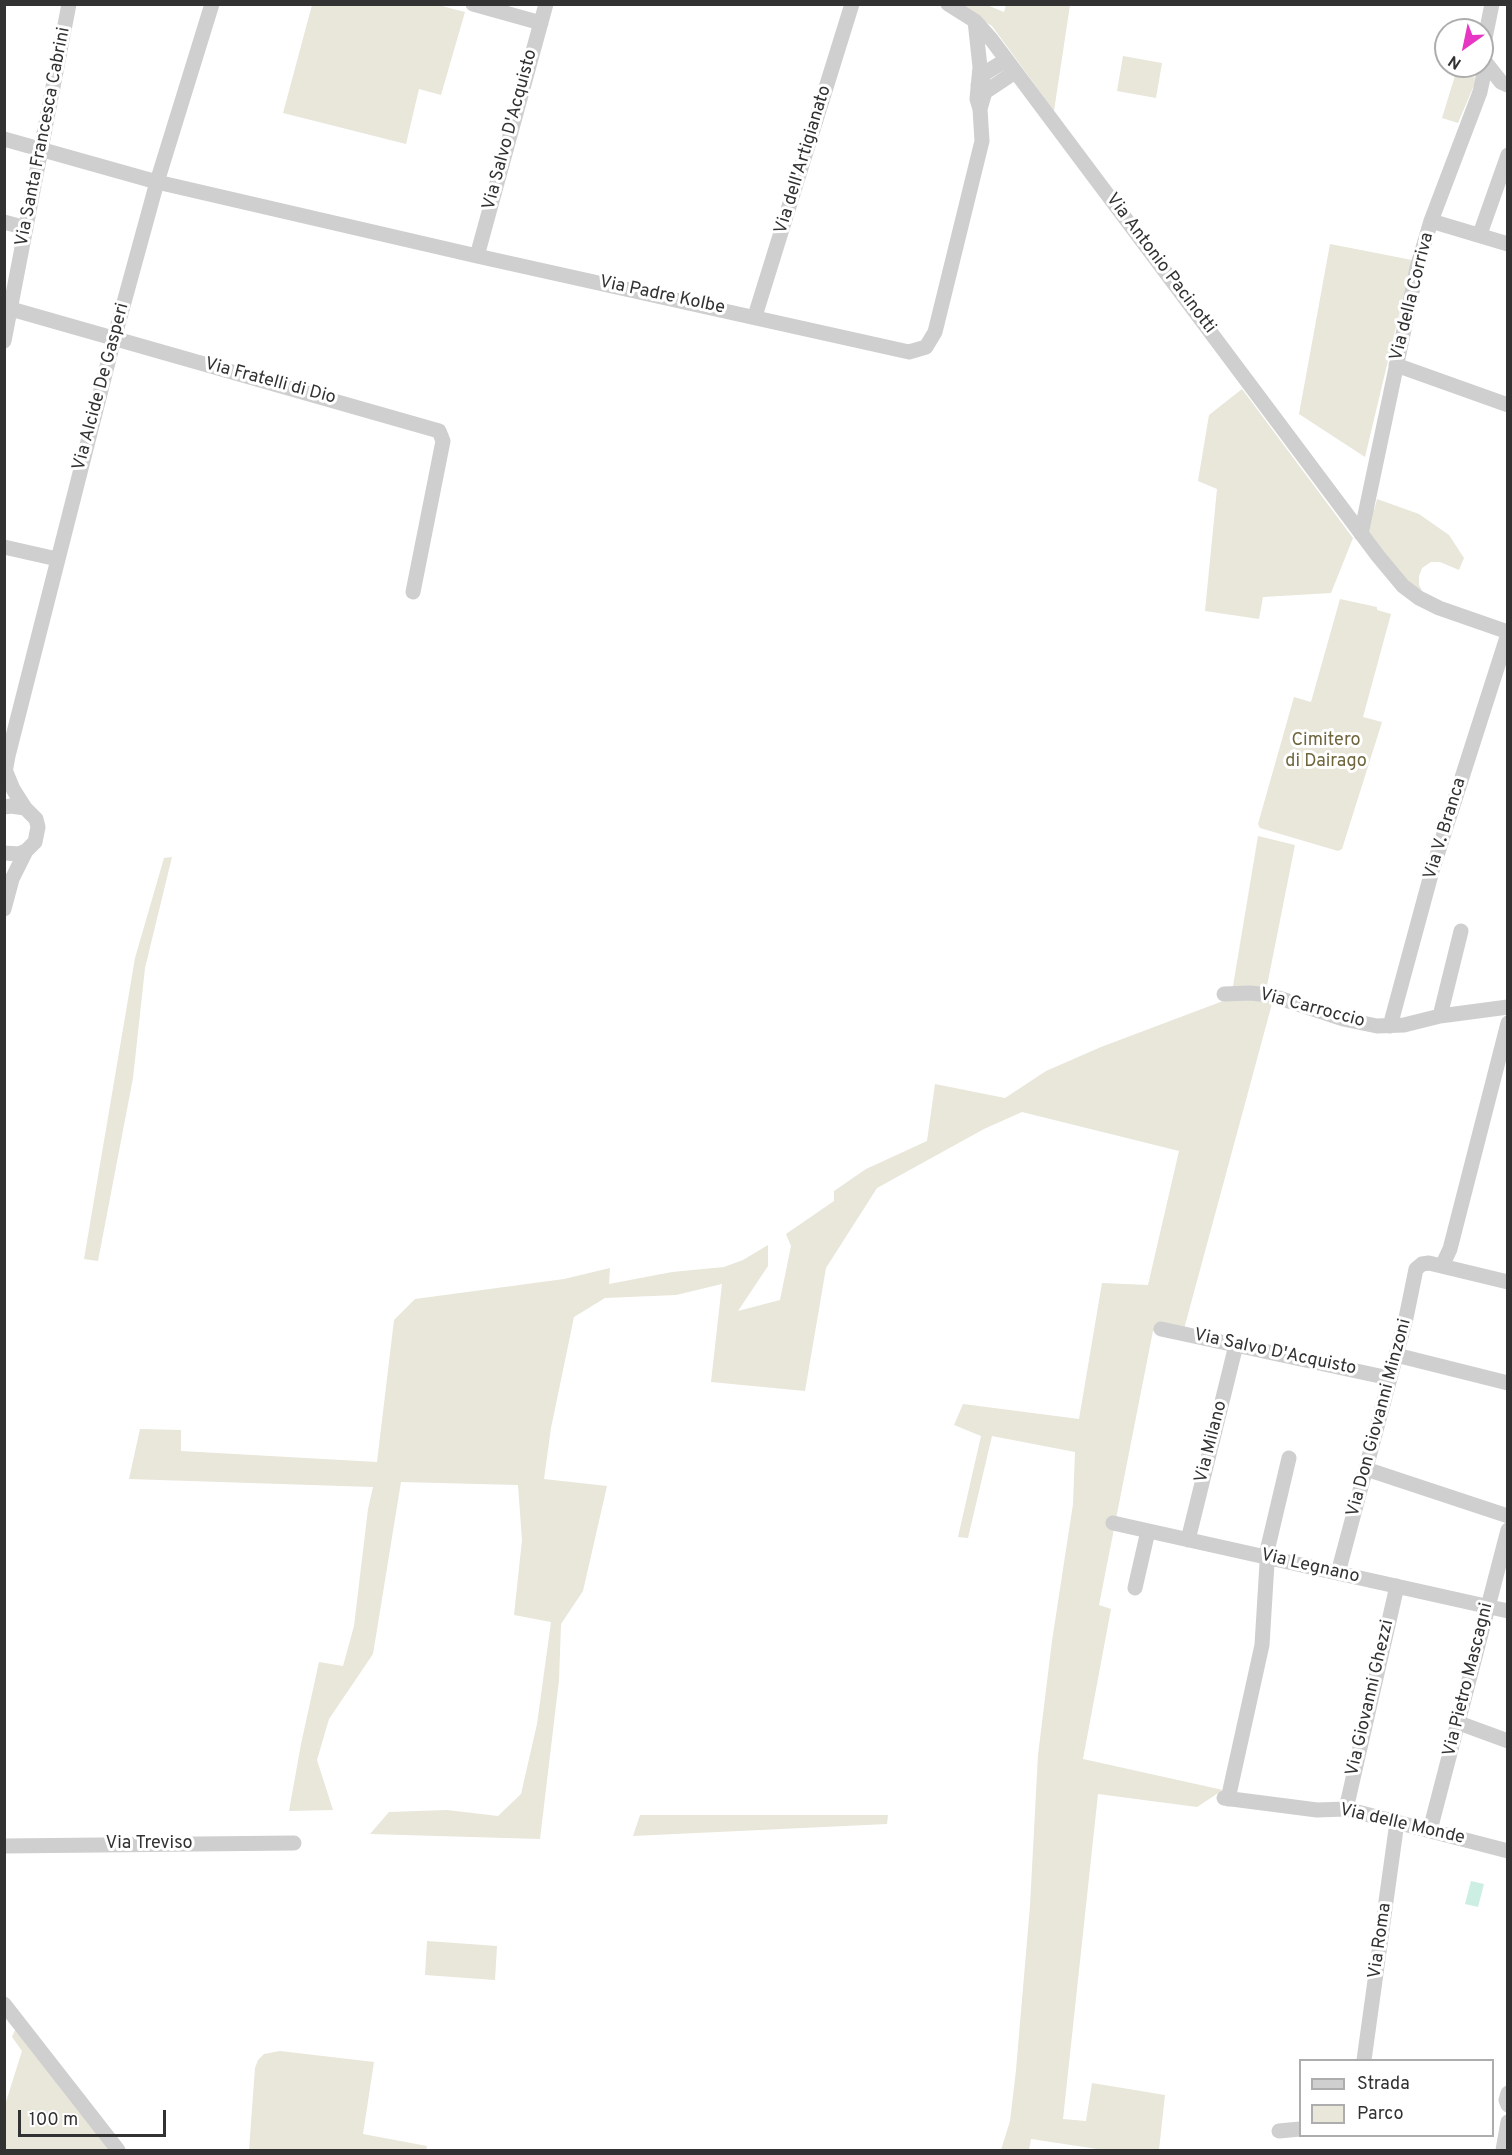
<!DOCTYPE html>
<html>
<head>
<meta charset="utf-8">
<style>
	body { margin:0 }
	#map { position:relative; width:1512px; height:2155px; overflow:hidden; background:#fff; font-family:Overpass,sans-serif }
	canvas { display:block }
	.frame { position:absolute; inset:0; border:6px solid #323232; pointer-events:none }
	.legend { position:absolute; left:1299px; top:2059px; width:195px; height:78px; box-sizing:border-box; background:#fff; border:2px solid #adadad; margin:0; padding:8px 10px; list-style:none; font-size:18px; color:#323232 }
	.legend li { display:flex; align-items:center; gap:12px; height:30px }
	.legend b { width:30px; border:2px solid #adadad }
	.north { position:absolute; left:1434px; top:18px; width:60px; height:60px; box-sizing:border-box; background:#fff; border:2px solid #adadad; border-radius:50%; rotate:213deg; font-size:16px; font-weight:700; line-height:24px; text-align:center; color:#323232 }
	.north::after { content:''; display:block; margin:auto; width:21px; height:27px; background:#e736c3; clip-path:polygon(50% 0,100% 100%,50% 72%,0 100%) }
	.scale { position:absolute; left:18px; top:2110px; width:148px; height:27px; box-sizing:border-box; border:3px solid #323232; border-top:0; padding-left:8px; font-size:18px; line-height:21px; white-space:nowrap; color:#323232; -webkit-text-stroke:4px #fff; paint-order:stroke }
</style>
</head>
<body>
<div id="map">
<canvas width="1512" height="2155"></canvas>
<div class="frame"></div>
<ul class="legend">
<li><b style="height:8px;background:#cfcfcf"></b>Strada</li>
<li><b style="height:16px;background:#e9e6da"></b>Parco</li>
</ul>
<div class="north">N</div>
<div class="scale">100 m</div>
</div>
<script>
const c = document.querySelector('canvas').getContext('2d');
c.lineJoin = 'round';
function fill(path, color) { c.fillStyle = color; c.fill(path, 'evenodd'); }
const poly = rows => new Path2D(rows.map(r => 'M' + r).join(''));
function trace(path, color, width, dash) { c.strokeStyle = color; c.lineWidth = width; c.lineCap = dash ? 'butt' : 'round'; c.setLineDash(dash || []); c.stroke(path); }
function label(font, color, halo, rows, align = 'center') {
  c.font = font + ' Overpass,sans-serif'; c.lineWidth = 6; c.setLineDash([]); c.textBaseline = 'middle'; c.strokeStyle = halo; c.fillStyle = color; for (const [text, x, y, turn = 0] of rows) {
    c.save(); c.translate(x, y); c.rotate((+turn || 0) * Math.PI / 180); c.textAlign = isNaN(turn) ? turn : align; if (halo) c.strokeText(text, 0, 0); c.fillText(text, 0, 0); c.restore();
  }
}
fill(poly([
	[312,5,438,5,465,12,441,95,419,89,406,144,283,113],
	[958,5,987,5,1004,12,1006,5,1070,5,1054,111,992,26],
	[1123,56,1162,63,1156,98,1117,91],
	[1458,66,1472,66,1474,68,1475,83,1458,123,1442,118],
	[1330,244,1412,260,1365,457,1299,414],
	[1242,389,1353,538,1331,593,1263,597,1259,619,1205,611,1217,489,1198,481,1209,415],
	[1377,499,1419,514,1449,535,1464,558,1459,570,1440,562,1431,562,1422,568,1419,576,1419,585,1422,591,1405,580,1366,531,1370,509,1374,510],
	[1340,599,1377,607,1377,610,1391,614,1363,717,1382,722,1342,849,1338,851,1260,828,1258,824,1294,697,1311,702],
	[1258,836,1295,845,1266,991,1273,1000,1184,1329,1175,1327,1153,1331,1099,1605,1111,1609,1083,1759,1223,1790,1197,1807,1098,1794,1063,2119,1086,2121,1092,2083,1165,2095,1159,2150,1104,2150,1031,2139,1029,2150,1001,2150,1010,2121,1016,2070,1030,1906,1038,1755,1052,1641,1073,1504,1075,1452,992,1436,968,1538,958,1537,981,1436,954,1425,963,1404,1079,1419,1102,1283,1148,1285,1179,1151,1022,1112,984,1129,877,1188,826,1268,805,1391,711,1382,722,1284,676,1295,605,1298,574,1317,551,1428,544,1479,607,1486,583,1591,561,1624,559,1680,540,1839,370,1834,389,1812,447,1810,498,1816,521,1794,537,1724,551,1622,514,1615,522,1540,518,1485,401,1482,373,1654,329,1719,317,1760,333,1810,289,1811,301,1744,319,1662,343,1666,354,1626,368,1509,373,1487,129,1479,140,1429,181,1430,181,1451,377,1462,394,1320,415,1299,564,1279,610,1268,609,1284,672,1272,724,1267,743,1260,768,1245,768,1266,738,1311,780,1300,791,1246,786,1234,834,1201,834,1191,866,1169,927,1141,935,1084,1005,1098,1046,1071,1101,1047,1231,998],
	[172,857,145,968,133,1078,98,1261,84,1259,135,958,164,858],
	[640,1815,888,1815,887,1824,633,1836],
	[427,1941,497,1946,495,1980,425,1975],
	[18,2023,112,2150,5,2150,5,2105,22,2051,12,2037],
	[280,2051,374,2062,363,2134,427,2146,426,2150,249,2150,255,2068,258,2060,264,2054]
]), '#e9e6da');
fill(poly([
	[1471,1881,1484,1884,1478,1907,1465,1904]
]), '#cdeee3');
trace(poly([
	[473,4,541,23],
	[948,4,975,21,991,39,1378,556,1403,586,1419,598,1439,608,1508,632],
	[1482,53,1492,4],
	[1482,58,1501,82,1508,85],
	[978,85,985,73,1006,60],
	[980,109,985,92,1015,72],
	[4,139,157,182,477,256,909,352,926,347,935,332,982,141,980,109,977,99,980,67,975,21],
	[1431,221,1508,244],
	[4,222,26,228],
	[1480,234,1508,155],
	[477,256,546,4],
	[4,307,439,431,443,441,413,592],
	[755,316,852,4],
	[4,341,69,4],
	[1396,365,1508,405],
	[1361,534,1417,268,1431,221,1480,92,1483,78,1482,66],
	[4,547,57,559],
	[6,772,13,789,25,808],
	[4,778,8,756,114,339,157,182,212,4],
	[4,807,11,806,25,808,36,819,38,827,35,842,26,851,19,854,4,853],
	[4,909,12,879,26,851],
	[1224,994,1250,993,1270,995,1343,1019,1377,1026,1404,1025,1440,1016,1508,1007],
	[1440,1016,1461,931],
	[1390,1026,1432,871,1508,634],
	[1442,1266,1450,1249,1508,1023],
	[1161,1329,1389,1378],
	[1396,1355,1508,1383],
	[1366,1469,1508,1516],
	[1113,1523,1508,1611],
	[1188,1540,1236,1345],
	[1338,1573,1406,1318,1416,1269,1422,1264,1429,1263,1508,1282],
	[1135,1588,1148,1531],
	[1459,1723,1508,1741],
	[1224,1798,1317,1810,1346,1809,1508,1851],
	[1228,1799,1262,1645,1268,1547,1289,1458],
	[1346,1809,1397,1586],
	[1430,1830,1508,1530],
	[4,1846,294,1843],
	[4,2004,118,2150],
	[1364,2060,1397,1822],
	[1508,2093,1506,2100,1508,2105],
	[1279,2131,1300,2129],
	[1503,2150,1508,2122]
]), '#cfcfcf', 15);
label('18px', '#323232', '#fff', [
	["Via Salvo D'Acquisto",511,130,-75],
	["Via Santa Francesca Cabrini",44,137,-79],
	["Via dell'Artigianato",804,160,-73],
	["Via Antonio Pacinotti",1160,264,53],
	["Via Padre Kolbe",662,296,12],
	["Via della Corriva",1413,297,-76],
	["Via Fratelli di Dio",270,382,15],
	["Via Alcide De Gasperi",102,387,-75],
	["Via V. Branca",1446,829,-73],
	["Via Carroccio",1312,1009,15],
	["Via Salvo D'Acquisto",1275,1353,12],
	["Via Don Giovanni Minzoni",1380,1418,-75],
	["Via Milano",1212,1442,-76],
	["Via Legnano",1310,1567,13],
	["Via Pietro Mascagni",1469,1680,-76],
	["Via Giovanni Ghezzi",1371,1698,-77],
	["Via delle Monde",1402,1825,13],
	["Via Treviso",149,1844],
	["Via Roma",1381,1941,-82]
]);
label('18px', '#6f663e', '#fff', [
	["Cimitero",1326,741],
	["di Dairago",1326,762]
]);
</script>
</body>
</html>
